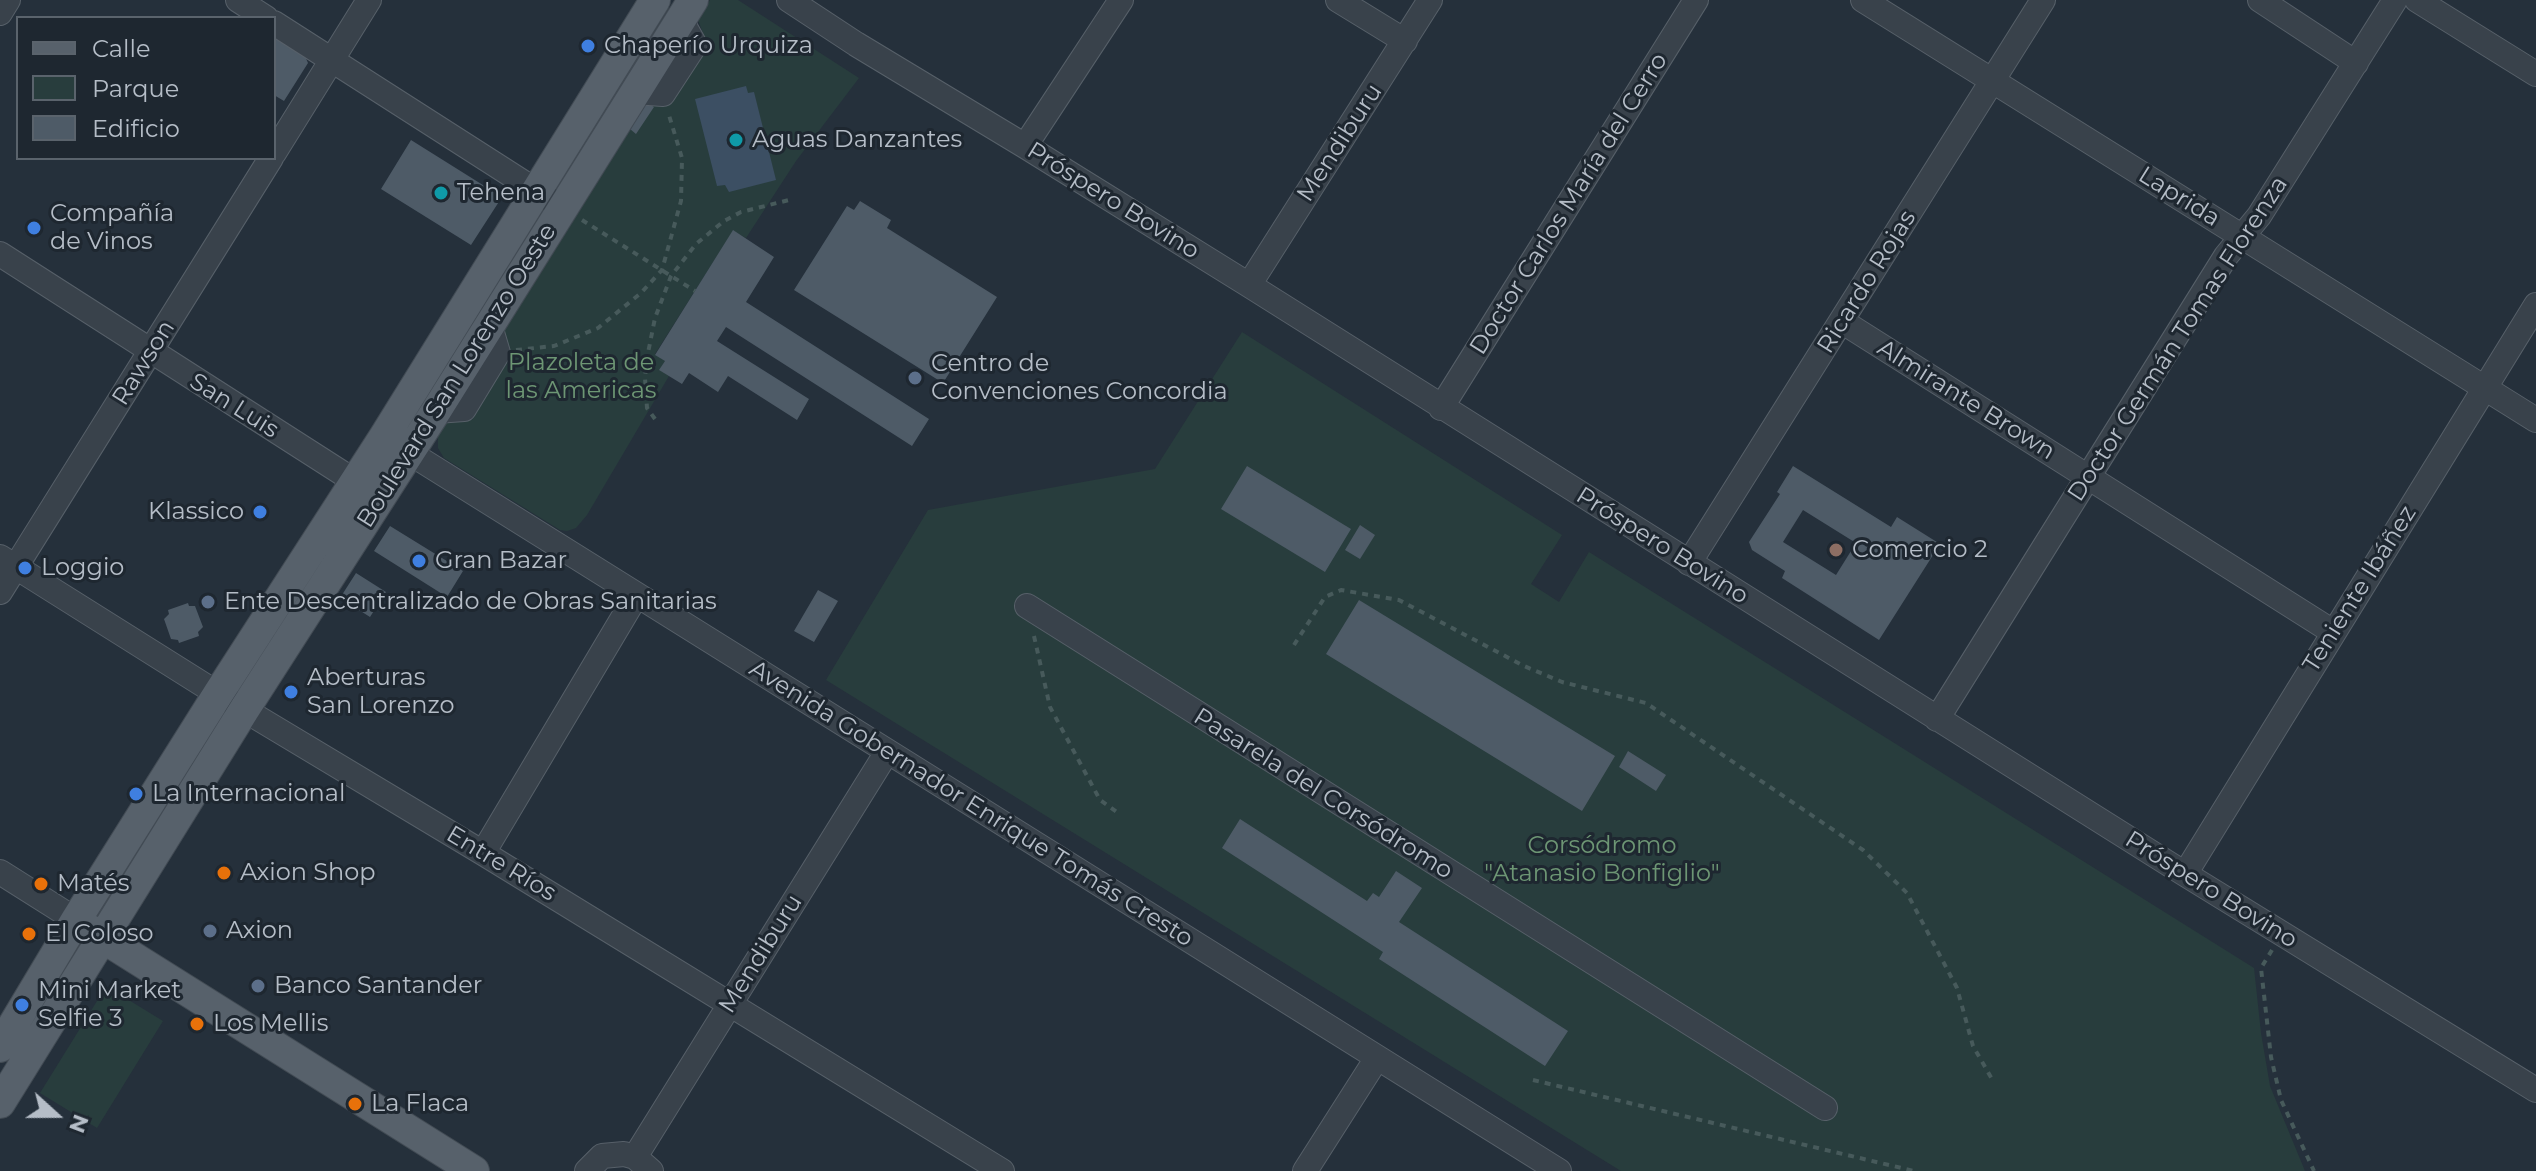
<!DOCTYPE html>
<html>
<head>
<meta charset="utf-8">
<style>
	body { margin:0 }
	#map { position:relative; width:2536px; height:1171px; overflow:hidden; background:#25303b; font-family:Montserrat,sans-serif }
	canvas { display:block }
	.legend { position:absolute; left:16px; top:16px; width:260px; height:144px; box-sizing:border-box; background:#1e2730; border:2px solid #5a636c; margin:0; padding:10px 14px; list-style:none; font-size:24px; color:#b5bdc7 }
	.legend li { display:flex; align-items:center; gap:16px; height:40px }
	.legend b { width:40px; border:2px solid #5a636c }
	.north { position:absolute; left:16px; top:1075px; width:80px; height:80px; -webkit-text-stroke:6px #1e2730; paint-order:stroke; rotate:111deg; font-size:22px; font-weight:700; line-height:32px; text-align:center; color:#b5bdc7 }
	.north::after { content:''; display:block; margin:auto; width:28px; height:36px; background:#b5bdc7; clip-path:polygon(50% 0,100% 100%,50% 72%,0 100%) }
</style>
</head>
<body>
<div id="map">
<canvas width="2536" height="1171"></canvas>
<ul class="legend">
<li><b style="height:10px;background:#57616b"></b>Calle</li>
<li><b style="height:22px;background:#283d3d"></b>Parque</li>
<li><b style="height:22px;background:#4e5b67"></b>Edificio</li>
</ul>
<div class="north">N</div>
</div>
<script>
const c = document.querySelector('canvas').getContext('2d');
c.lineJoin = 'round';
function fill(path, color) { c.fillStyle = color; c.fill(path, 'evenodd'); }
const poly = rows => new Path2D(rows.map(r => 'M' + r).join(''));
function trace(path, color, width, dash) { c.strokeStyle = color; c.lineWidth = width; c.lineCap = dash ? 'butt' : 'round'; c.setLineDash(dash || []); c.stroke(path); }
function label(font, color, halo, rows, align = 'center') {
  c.font = font + ' Montserrat,sans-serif'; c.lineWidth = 6; c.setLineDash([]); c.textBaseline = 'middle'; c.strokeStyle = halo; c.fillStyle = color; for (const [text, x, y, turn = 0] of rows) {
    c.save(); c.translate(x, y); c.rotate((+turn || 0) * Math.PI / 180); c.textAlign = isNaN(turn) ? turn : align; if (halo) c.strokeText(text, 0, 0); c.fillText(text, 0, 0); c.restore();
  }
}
fill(poly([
	[710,0,738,0,859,78,796,161,746,238,733,231,655,354,665,361,660,370,669,376,587,515,576,528,567,531,560,530,444,458,438,448,438,435,450,419,460,417,472,420,508,359,503,333,647,103,664,106,706,41,698,20],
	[1242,332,1562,535,1531,584,1559,602,1589,552,2254,968,2261,1033,2270,1086,2305,1171,1621,1171,826,680,928,510,1155,469],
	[114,991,163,1021,97,1128,40,1093,102,993]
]), '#283d3d');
fill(poly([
	[746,86,748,93,754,92,776,180,729,192,725,185,717,186,695,99]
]), '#3c4f63');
fill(poly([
	[274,37,305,56,308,63,284,101,274,95],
	[647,103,654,107,636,134,630,129],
	[411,140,502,197,471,245,381,189],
	[860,201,891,220,887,228,997,297,943,383,794,290,847,206,854,210],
	[733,230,774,257,746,302,929,419,912,446,726,327,717,341,809,399,797,420,728,376,718,392,689,373,682,384,659,370,665,361,655,355],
	[1247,466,1351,529,1325,572,1221,509],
	[1793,466,1891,527,1897,517,1940,544,1879,640,1782,578,1785,571,1752,550,1749,542,1780,494,1777,492],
	[1803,510,1856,543,1836,575,1783,542],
	[1360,525,1375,535,1360,559,1345,550],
	[390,526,463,571,447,597,374,551],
	[356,573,386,592,370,617,340,598],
	[818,590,838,601,814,642,794,631],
	[1359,600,1615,756,1582,811,1326,654],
	[188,603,189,606,195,606,203,627,198,632,199,636,179,643,178,640,171,639,164,619,169,614,168,610],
	[1628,751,1666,775,1656,791,1619,767],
	[1240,819,1367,901,1373,893,1379,897,1396,871,1422,888,1399,922,1568,1031,1545,1066,1379,959,1383,952,1222,848]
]), '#4e5b67');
const minor = poly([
	[238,0,266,18],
	[789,0,856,44,1025,146,1249,285,2185,874,2536,1090],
	[1338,0,1405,41],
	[1863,0,2536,420],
	[2260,0,2356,63],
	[2417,0,2536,74],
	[0,13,8,0],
	[274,23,563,208],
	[635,92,663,94,695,45,681,20],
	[1025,146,1121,0],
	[274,153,369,0],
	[0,254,356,482,371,480],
	[1249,285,1430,0],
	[1843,322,2333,632],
	[1441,408,1696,0],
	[436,411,464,409,498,353,490,326],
	[394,443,1559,1171],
	[0,557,218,694,483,853,1002,1171],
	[1689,563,2043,0],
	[0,592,271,158],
	[1027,606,1825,1108],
	[1937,719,2226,256,2259,216,2395,0],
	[483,853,636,596],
	[0,872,76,920],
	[2185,874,2536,305],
	[635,1157,887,752],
	[587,1171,602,1156,624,1154,635,1157,651,1171],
	[1305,1171,1377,1058]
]);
const major = poly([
	[87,928,474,1171],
	[0,1047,76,920,218,694,384,437,655,0],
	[0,1103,244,710,436,411,693,0]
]);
trace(minor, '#576069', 26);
trace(major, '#424b54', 32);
trace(poly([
	[582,220,695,291],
	[516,350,554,346,598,328,641,293,662,270,681,201,682,158,668,112],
	[655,419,647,408,645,378,647,358,655,318,671,276,696,244,724,221,741,212,793,199],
	[1034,636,1050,707,1100,800,1118,813],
	[1294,645,1325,597,1341,590,1399,600,1524,666,1562,682,1646,703,1863,850,1907,893,1957,988,1973,1046,1992,1079],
	[2272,950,2261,968,2271,1057,2281,1100,2314,1171],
	[1533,1080,1914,1171]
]), '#475a5b', 4, [6, 6]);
trace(minor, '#39424b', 24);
trace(major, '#57616b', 30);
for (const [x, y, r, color] of [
	[588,46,8,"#3f7fe0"],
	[736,140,8,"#0f9aa8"],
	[441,193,8,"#0f9aa8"],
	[34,228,8,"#3f7fe0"],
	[915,378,8,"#5c6f8a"],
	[260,512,8,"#3f7fe0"],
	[1836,550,8,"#8d6e63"],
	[419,561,8,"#3f7fe0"],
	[25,568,8,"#3f7fe0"],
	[208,602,8,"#5c6f8a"],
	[291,692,8,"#3f7fe0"],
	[136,794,8,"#3f7fe0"],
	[224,873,8,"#e8710a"],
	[41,884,8,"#e8710a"],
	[210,931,8,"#5c6f8a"],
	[29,934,8,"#e8710a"],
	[258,986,8,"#5c6f8a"],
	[22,1005,8,"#3f7fe0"],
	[197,1024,8,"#e8710a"],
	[355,1104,8,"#e8710a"]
]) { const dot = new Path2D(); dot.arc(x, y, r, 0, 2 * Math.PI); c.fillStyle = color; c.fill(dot); trace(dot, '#1e2730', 3); }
label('24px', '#b5bdc7', '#1e2730', [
	["Chaperío Urquiza",604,46],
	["Aguas Danzantes",752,140],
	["Tehena",457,193],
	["Compañía",50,214],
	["de Vinos",50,242],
	["Centro de",931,364],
	["Convenciones Concordia",931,392],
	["Klassico",244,512,"right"],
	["Comercio 2",1852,550],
	["Gran Bazar",435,561],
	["Loggio",41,568],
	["Ente Descentralizado de Obras Sanitarias",224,602],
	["Aberturas",307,678],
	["San Lorenzo",307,706],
	["La Internacional",152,794],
	["Axion Shop",240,873],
	["Matés",57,884],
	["Axion",226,931],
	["El Coloso",45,934],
	["Banco Santander",274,986],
	["Mini Market",38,991],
	["Selfie 3",38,1019],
	["Los Mellis",213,1024],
	["La Flaca",371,1104]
], 'left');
label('24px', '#b5bdc7', '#1e2730', [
	["Mendiburu",1340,143,-57],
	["Laprida",2179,197,32],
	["Próspero Bovino",1113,201,32],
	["Doctor Carlos María del Cerro",1569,204,-58],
	["Ricardo Rojas",1867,282,-58],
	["Doctor Germán Tomas Florenza",2178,339,-57],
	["Rawson",144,363,-58],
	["Boulevard San Lorenzo Oeste",457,376,-58],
	["Almirante Brown",1966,400,32],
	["San Luis",234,406,32],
	["Próspero Bovino",1662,546,32],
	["Teniente Ibáñez",2360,589,-58],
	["Pasarela del Corsódromo",1323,794,32],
	["Avenida Gobernador Enrique Tomás Cresto",971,804,32],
	["Entre Ríos",501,864,31],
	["Próspero Bovino",2211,890,32],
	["Mendiburu",761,954,-58]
]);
label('24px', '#6d9674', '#1e2730', [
	["Plazoleta de",581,363],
	["las Americas",581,391],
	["Corsódromo",1602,846],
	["\"Atanasio Bonfiglio\"",1602,874]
]);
</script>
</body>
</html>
